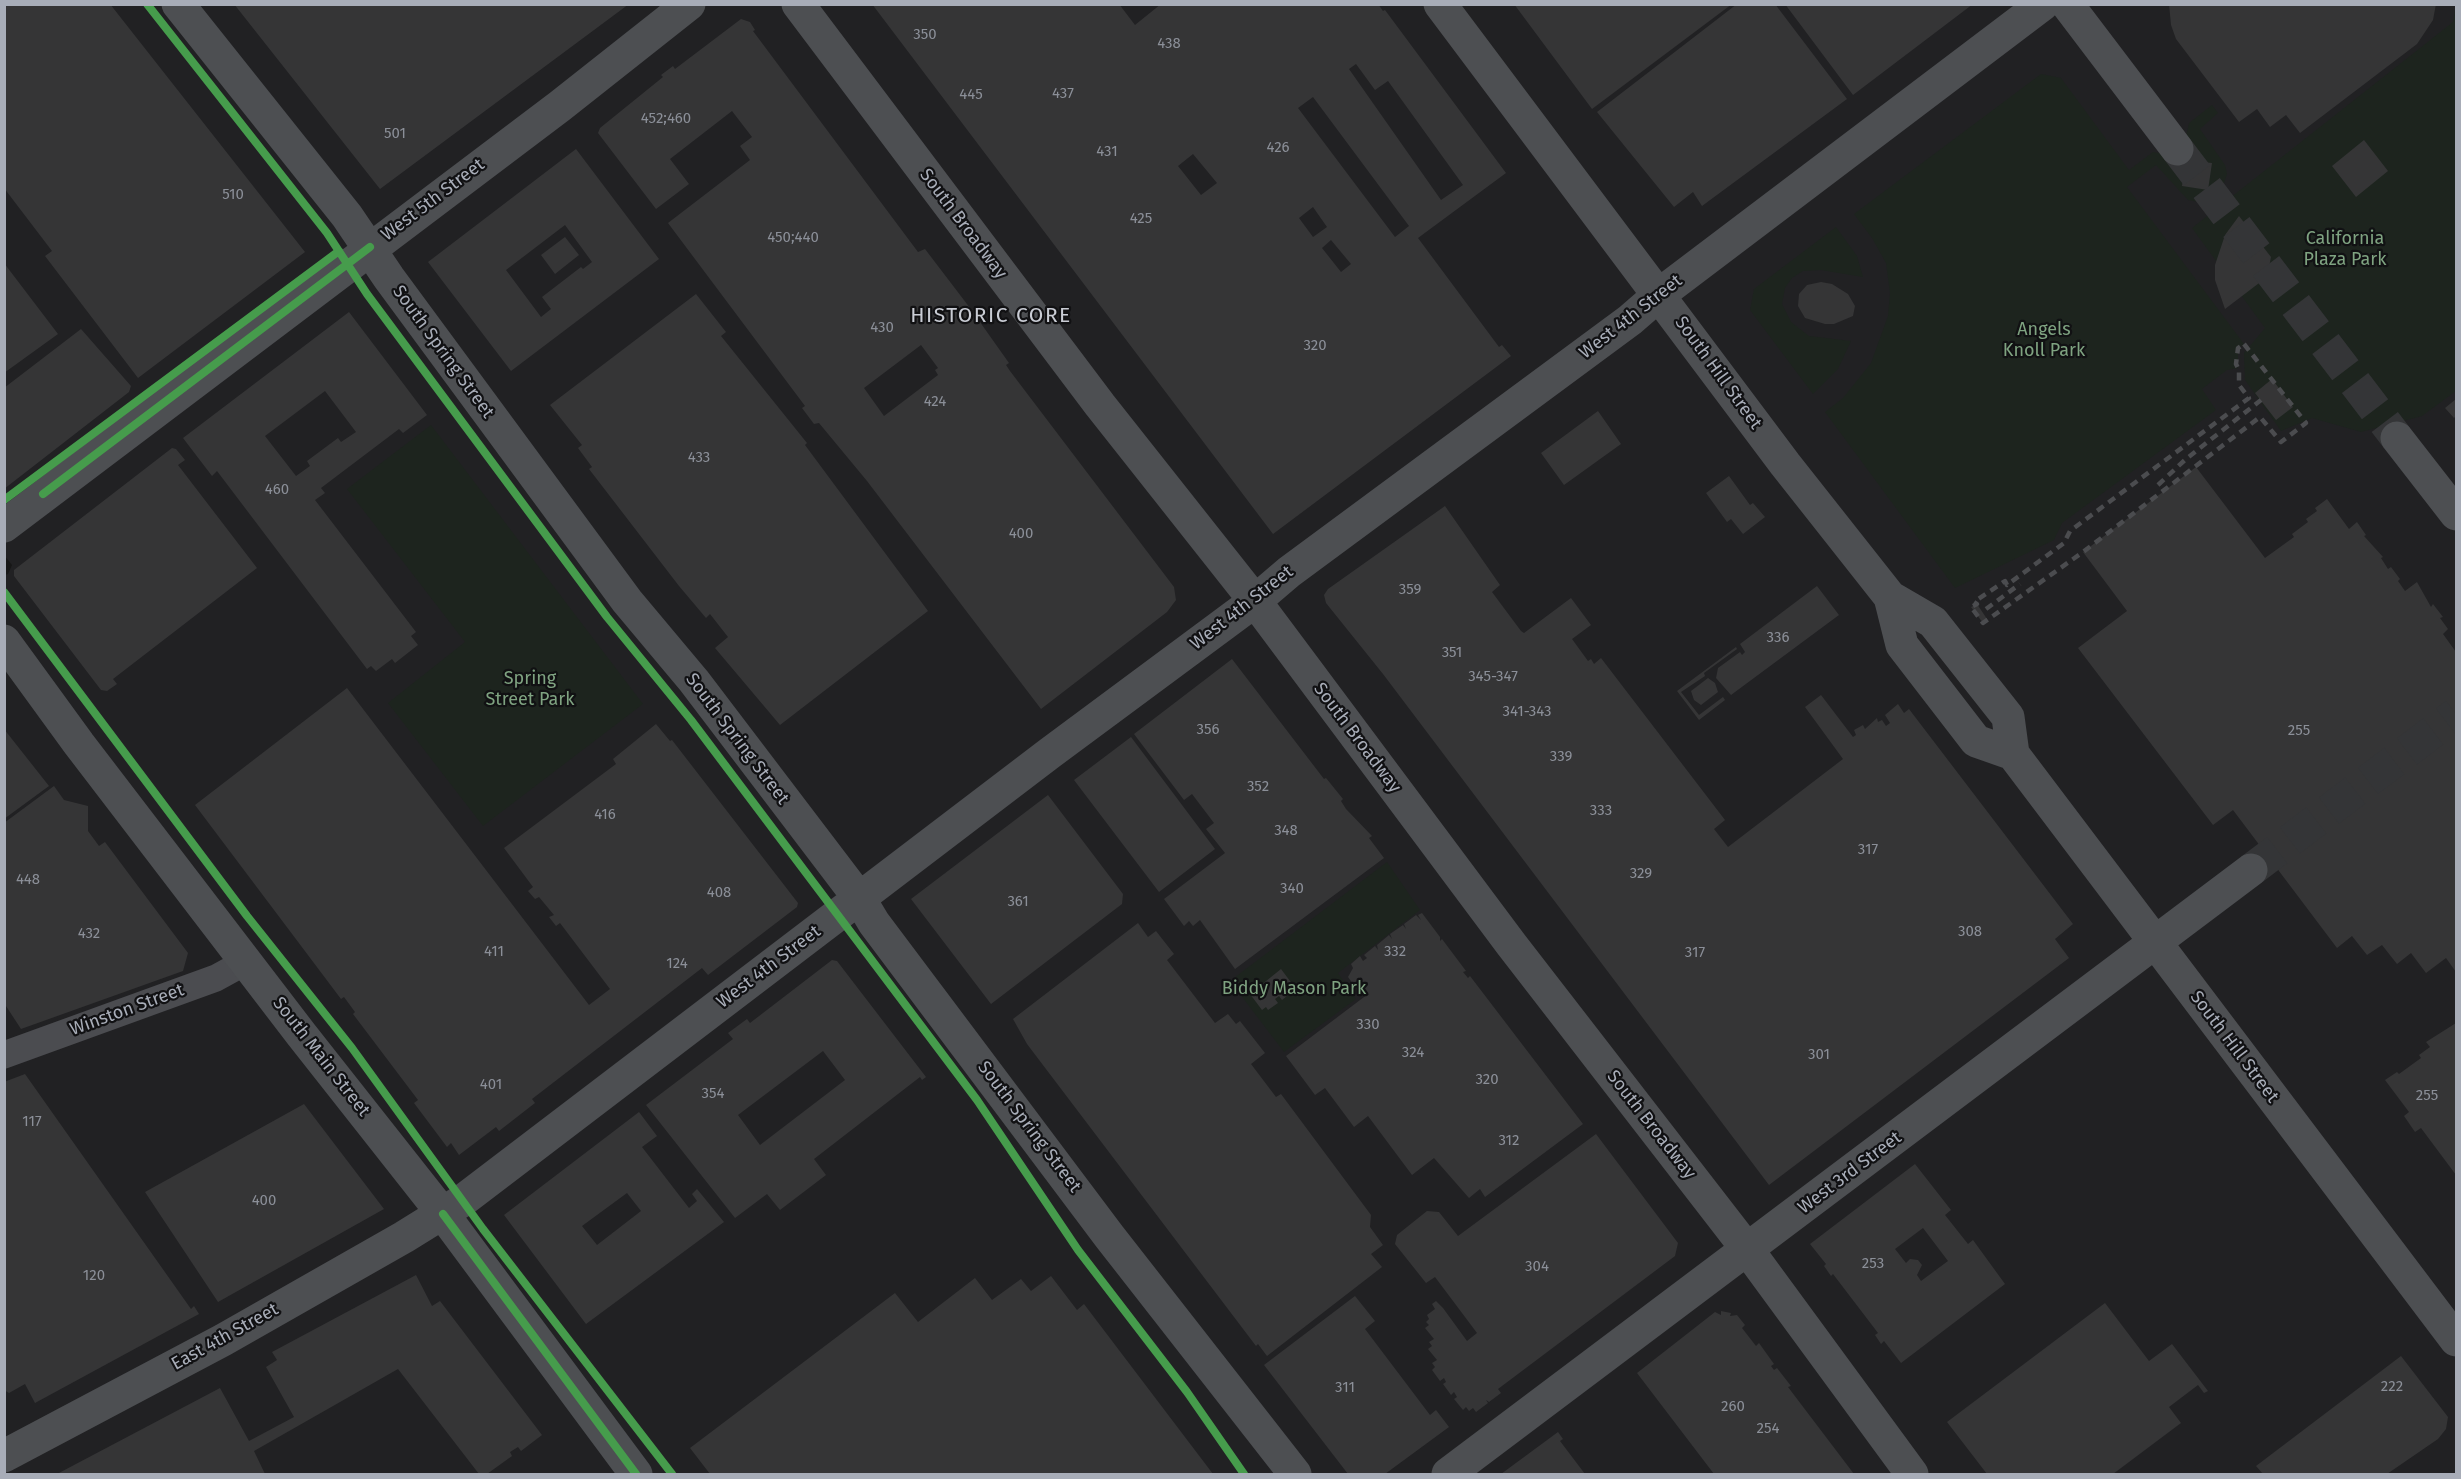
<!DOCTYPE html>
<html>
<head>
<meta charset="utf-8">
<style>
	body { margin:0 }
	#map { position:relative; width:2461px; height:1479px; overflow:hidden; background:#171717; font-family:"Fira Sans",sans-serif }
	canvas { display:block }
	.frame { position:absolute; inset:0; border:6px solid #a8adb8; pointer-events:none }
</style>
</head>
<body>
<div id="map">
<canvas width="2461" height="1479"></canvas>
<div class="frame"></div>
</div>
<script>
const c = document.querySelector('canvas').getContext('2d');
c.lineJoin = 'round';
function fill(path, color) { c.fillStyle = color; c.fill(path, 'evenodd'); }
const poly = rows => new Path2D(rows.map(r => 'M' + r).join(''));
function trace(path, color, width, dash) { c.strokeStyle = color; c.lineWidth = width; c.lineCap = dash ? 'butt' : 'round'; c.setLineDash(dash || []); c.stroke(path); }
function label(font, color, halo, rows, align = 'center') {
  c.font = font + ' "Fira Sans",sans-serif'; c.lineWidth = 4.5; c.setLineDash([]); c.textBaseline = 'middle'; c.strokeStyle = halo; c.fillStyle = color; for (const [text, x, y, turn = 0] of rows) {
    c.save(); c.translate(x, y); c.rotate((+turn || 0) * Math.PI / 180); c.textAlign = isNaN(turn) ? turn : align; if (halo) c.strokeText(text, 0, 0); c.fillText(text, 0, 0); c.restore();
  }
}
fill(poly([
	[5,5,2456,5,2456,1474,5,1474,4,575,8,574,12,565,4,555]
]), '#212123');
fill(poly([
	[2456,5,2456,391,2422,416,2361,432,2312,418,2281,431,2245,380,2244,353,2265,328,2192,228,2453,22],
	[2041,74,2061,78,2129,170,2153,152,2164,154,2185,142,2189,123,2212,105,2218,113,2200,129,2225,165,2227,174,2221,192,2214,199,2204,203,2188,200,2156,165,2127,187,2244,344,2238,348,2238,368,2227,370,2202,389,2216,410,2062,523,2054,540,1955,588,1825,412,1843,398,1871,363,1888,316,1890,293,1886,263,1872,238,1854,214],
	[1836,227,1857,256,1863,277,1821,270,1803,271,1792,278,1785,288,1782,304,1791,322,1809,336,1851,341,1838,369,1813,394,1750,310,1754,289],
	[431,425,643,704,483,826,388,703,465,642,347,489],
	[1387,862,1420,910,1338,973,1356,999,1284,1052,1230,981]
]), '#1d241e');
fill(poly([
	[4,4,110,4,305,252,138,378,45,256,52,251,4,188],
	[234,4,629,4,380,189],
	[872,4,1119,4,1135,25,1161,4,1378,4,1383,11,1385,10,1506,173,1418,238,1499,347,1502,345,1511,356,1273,534],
	[1356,64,1375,90,1388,81,1463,185,1441,200,1349,69],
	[1313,97,1409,226,1395,237,1298,108],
	[1193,154,1217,183,1201,195,1178,166],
	[1313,207,1327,227,1313,237,1299,218],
	[1331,240,1351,264,1341,272,1322,248],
	[1514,4,1732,4,1592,109],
	[1737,4,1775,4,1847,99,1702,206,1693,192,1674,207,1597,112],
	[1785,4,1973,4,1853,95],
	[2169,4,2436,4,2433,20,2417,44,2300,133,2286,115,2270,127,2257,109,2239,122,2176,39,2171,25],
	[741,19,750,22,755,30,753,31,918,252,925,249,970,308,1009,363,1006,365,1010,371,1174,587,1176,600,1167,612,1041,709,867,481,819,423,814,424,802,408,805,406,668,223,750,160,740,146,752,137,732,111,670,159,689,184,656,209,598,133,600,128,663,77,661,75,673,66,675,69],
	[921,345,938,368,935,370,938,375,884,416,864,388],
	[2364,140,2388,171,2356,197,2332,166],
	[576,149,659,259,511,371,428,262],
	[565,225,592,262,583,269,581,267,542,297,551,309,541,317,506,270],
	[2185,160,2212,163,2208,190,2182,186],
	[2239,216,2271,257,2267,277,2225,309,2215,280,2215,265,2225,235],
	[565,237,579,255,555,274,541,255],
	[4,263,58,334,4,373],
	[1821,282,1832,284,1848,294,1855,306,1853,316,1834,324,1825,324,1805,318,1798,306,1799,294,1807,285],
	[696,294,726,332,721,336,807,443,805,445,928,611,780,725,715,648,728,637,710,614,706,618,679,586,589,469,592,467,578,448,582,445,550,405],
	[349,312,427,415,403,433,399,429,321,488,325,493,315,500,416,632,411,636,418,645,395,663,392,659,376,671,371,666,367,669,217,471,212,476,183,438],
	[325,391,356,432,341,442,338,438,307,461,310,466,296,476,265,436],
	[81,329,131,386,129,392,4,489,4,388],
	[2272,379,2293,407,2276,420,2255,393],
	[2456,399,2456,416,2454,418,2445,408],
	[1598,411,1621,444,1564,485,1541,453],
	[172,448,176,449,185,460,178,465,257,568,113,679,117,684,107,691,101,690,14,576,14,570],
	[2196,467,2265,558,2294,537,2292,534,2308,522,2306,519,2317,511,2315,508,2327,499,2349,529,2357,522,2366,535,2364,536,2383,557,2381,558,2388,569,2391,567,2400,579,2398,581,2405,591,2417,582,2431,607,2433,604,2443,617,2440,618,2448,629,2443,634,2456,652,2456,972,2446,958,2426,973,2411,953,2397,964,2382,945,2367,955,2352,936,2337,948,2233,810,2213,825,2078,648,2127,611,2083,552],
	[1729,476,1750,505,1753,503,1765,517,1743,534,1731,519,1727,522,1706,493],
	[1445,506,1500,585,1492,592,1521,631,1524,633,1571,598,1591,625,1572,639,1588,661,1591,659,1594,664,1601,658,1725,820,1714,829,1728,847,1843,759,1805,707,1821,695,1853,737,1856,735,1854,730,1863,725,1865,729,1877,718,1878,722,1882,720,1886,726,1890,723,1885,715,1898,704,1904,713,1909,709,2073,924,2055,939,2069,958,1769,1185,1383,674,1326,603,1324,595,1328,589],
	[1817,586,1839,615,1731,695,1716,678,1718,668,1740,652,1742,655,1745,652,1740,644],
	[1977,604,1987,619,1983,623,1971,607],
	[1736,647,1737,649,1704,673,1705,676,1681,692,1699,715,1723,697,1725,700,1699,720,1677,691],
	[1232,659,1324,779,1326,778,1343,799,1341,801,1346,809,1372,836,1369,838,1384,858,1235,969,1200,920,1193,926,1189,921,1184,926,1164,899,1225,853,1206,829,1214,823,1192,794,1184,800,1134,734],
	[1708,678,1715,683,1718,692,1701,705,1694,700,1691,691],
	[347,688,589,1005,610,989,560,923,556,926,549,917,554,915,539,897,535,899,528,891,533,887,504,848,616,764,613,759,656,724,670,741,672,740,798,903,797,907,708,975,702,968,532,1099,535,1103,499,1131,496,1127,459,1155,451,1143,447,1147,414,1103,418,1100,353,1014,355,1012,344,997,341,999,195,805],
	[4,729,49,786,4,819],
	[1131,737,1215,849,1159,892,1074,780],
	[54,786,64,800,88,806,88,831,99,846,105,842,188,953,183,971,21,1029,4,1003,4,823],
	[1048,795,1123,894,1122,904,991,1004,911,899],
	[1422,913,1440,937,1440,941,1442,939,1466,971,1463,972,1468,978,1470,976,1583,1124,1485,1197,1480,1189,1469,1198,1434,1158,1412,1175,1368,1116,1354,1127,1325,1088,1315,1095,1286,1056,1368,994,1364,989,1360,993,1354,985,1358,981,1353,984,1348,977,1353,968,1351,964,1360,956,1363,961,1367,958,1364,955,1375,946,1378,950,1377,945,1389,935,1392,939,1390,934,1403,925,1406,929,1404,924,1416,915,1421,920,1418,915],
	[1138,923,1148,937,1156,931,1174,954,1167,960,1215,1023,1228,1014,1236,1024,1240,1021,1265,1053,1251,1064,1276,1097,1281,1094,1371,1215,1370,1227,1383,1245,1371,1254,1382,1267,1267,1356,1258,1344,1256,1346,1027,1044,1013,1019],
	[832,960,837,961,926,1077,922,1080,920,1077,814,1159,826,1175,780,1210,767,1194,735,1218,646,1105,733,1039,728,1033,747,1019,750,1023],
	[823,1051,845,1080,760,1145,738,1115],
	[1281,969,1293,985,1291,987,1293,991,1282,1000,1279,996,1275,999,1278,1003,1268,1010,1266,1007,1262,1010,1250,994],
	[2456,1023,2456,1175,2421,1128,2415,1132,2404,1116,2409,1112,2385,1080,2397,1072,2399,1074,2421,1058,2419,1055,2430,1047,2426,1042],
	[25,1074,191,1309,194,1306,199,1314,35,1403,25,1384,9,1393,4,1390,4,1082],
	[304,1104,384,1209,218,1302,145,1192],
	[639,1112,657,1136,642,1147,689,1208,697,1201,692,1194,697,1189,724,1222,586,1324,504,1215],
	[627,1193,641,1211,597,1245,582,1226],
	[1596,1134,1678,1243,1675,1256,1498,1389,1501,1393,1489,1402,1486,1400,1488,1403,1476,1412,1473,1408,1469,1411,1466,1407,1463,1410,1454,1399,1457,1397,1454,1392,1451,1395,1443,1384,1446,1382,1444,1378,1440,1381,1432,1370,1435,1367,1432,1363,1437,1360,1428,1349,1432,1346,1429,1342,1434,1339,1425,1328,1429,1325,1426,1322,1429,1319,1427,1315,1435,1309,1432,1304,1436,1301,1443,1308,1467,1341,1477,1333,1435,1277,1426,1283,1395,1244,1397,1235,1427,1211,1439,1212,1458,1236],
	[1915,1164,1951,1210,1945,1215,1968,1244,1973,1240,2005,1284,1901,1363,1884,1341,1881,1344,1875,1335,1878,1333,1833,1274,1831,1276,1824,1266,1826,1264,1810,1244],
	[1923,1228,1948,1261,1921,1281,1917,1275,1922,1265,1918,1260,1910,1259,1906,1263,1895,1249],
	[416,1275,432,1306,440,1301,542,1435,521,1451,518,1447,510,1452,512,1456,487,1474,479,1474,398,1369,254,1451,265,1474,57,1474,220,1388,249,1441,294,1417,266,1367,277,1360,272,1352],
	[1051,1276,1077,1310,1084,1304,1213,1474,710,1474,690,1448,895,1293,918,1322,975,1278,992,1300,1021,1279,1031,1291],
	[1355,1296,1375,1321,1365,1329,1430,1415,1436,1410,1449,1427,1385,1474,1348,1474,1264,1365],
	[2105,1303,2149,1361,2172,1344,2208,1391,2204,1393,2198,1385,2169,1407,2181,1423,2113,1474,1987,1474,1947,1422],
	[1721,1311,1731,1313,1730,1316,1737,1315,1745,1325,1742,1328,1756,1346,1759,1343,1774,1364,1771,1366,1774,1370,1777,1368,1791,1386,1788,1387,1854,1474,1714,1474,1637,1373,1715,1312,1721,1315],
	[2401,1356,2448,1417,2446,1429,2438,1439,2387,1474,2263,1474,2256,1466],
	[1558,1432,1563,1439,1560,1441,1585,1474,1501,1474]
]), '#353536');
trace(poly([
	[2177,149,2397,438],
	[2251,870,2456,714]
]), '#343537', 33, [33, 16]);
trace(poly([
	[4,1055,216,978,247,961]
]), '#4b4c50', 27);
trace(poly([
	[178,4,347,216,389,278,627,601,694,681,859,898,874,923,1109,1236,1295,1474],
	[798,4,1100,405,1255,601,1511,944,1747,1249,1912,1474],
	[1440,4,1785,464,1890,597,1933,622,2008,717,2013,754,2456,1340],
	[2067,4,2177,149],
	[2397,438,2456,514],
	[4,526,560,106,689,4],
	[1890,597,1902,645,1976,741,2013,754],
	[4,641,79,744,301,1034,443,1214,636,1474],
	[4,1456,223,1340,404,1237,462,1201,1050,753,1255,601,1289,572,1630,320,1660,294,2043,4],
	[1448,1474,2251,870]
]), '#4d4f52', 33);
trace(poly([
	[2244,344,2306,423,2281,442,2260,417,2083,552,1983,623,1971,607,1977,604,1974,602,2005,581,2007,585,2064,543,2070,531,2249,398,2239,385,2239,370,2236,364,2238,348,2244,344],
	[2158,485,2186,459,2261,400],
	[1986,609,2020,584]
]), '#4b4c4f', 4.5, [8, 6]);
trace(poly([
	[147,4,327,233,367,294,607,617,691,720,977,1100,1078,1250,1187,1392,1244,1474],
	[43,494,370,247],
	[4,500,339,251],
	[4,592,247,916,352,1048,483,1229,672,1474],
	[443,1214,636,1474]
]), '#469c4c', 8);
label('15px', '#8b8f98', null, [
	["350",925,35],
	["438",1169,44],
	["437",1063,94],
	["445",971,95],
	["452;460",666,119],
	["501",395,134],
	["426",1278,148],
	["431",1107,152],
	["510",233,195],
	["425",1141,219],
	["450;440",793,238],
	["430",882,328],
	["320",1315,346],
	["424",935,402],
	["433",699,458],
	["460",277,490],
	["400",1021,534],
	["359",1410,590],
	["336",1778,638],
	["351",1452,653],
	["345-347",1493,677],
	["341-343",1527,712],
	["356",1208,730],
	["255",2299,731],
	["339",1561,757],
	["352",1258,787],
	["333",1601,811],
	["416",605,815],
	["348",1286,831],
	["317",1868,850],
	["329",1641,874],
	["448",28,880],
	["340",1292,889],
	["408",719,893],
	["361",1018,902],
	["308",1970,932],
	["432",89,934],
	["411",494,952],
	["332",1395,952],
	["317",1695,953],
	["124",677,964],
	["330",1368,1025],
	["324",1413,1053],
	["301",1819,1055],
	["320",1487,1080],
	["401",491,1085],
	["354",713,1094],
	["255",2427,1096],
	["117",32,1122],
	["312",1509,1141],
	["400",264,1201],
	["253",1873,1264],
	["304",1537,1267],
	["120",94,1276],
	["222",2392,1387],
	["311",1345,1388],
	["260",1733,1407],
	["254",1768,1429]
]);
label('18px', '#a8adb8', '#111113', [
	["West 5th Street",433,200,-37],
	["South Broadway",963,224,53],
	["West 4th Street",1631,317,-38],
	["South Spring Street",443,352,54],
	["South Hill Street",1718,373,54],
	["West 4th Street",1242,608,-38],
	["South Broadway",1357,738,53],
	["South Spring Street",737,739,53],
	["West 4th Street",769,967,-37],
	["Winston Street",127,1010,-20],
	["South Hill Street",2234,1047,53],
	["South Main Street",321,1057,52],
	["South Broadway",1651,1125,52],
	["South Spring Street",1029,1127,53],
	["West 3rd Street",1850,1173,-37],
	["East 4th Street",225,1337,-29]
]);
label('18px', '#7fa381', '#111113', [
	["California",2345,239],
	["Plaza Park",2345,260],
	["Angels",2044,330],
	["Knoll Park",2044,351],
	["Spring",530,679],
	["Street Park",530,700],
	["Biddy Mason Park",1294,989]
]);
c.letterSpacing = '1.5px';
label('21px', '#c9ccd4', '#111113', [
	["HISTORIC CORE",991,316]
]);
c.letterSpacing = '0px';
</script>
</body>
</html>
